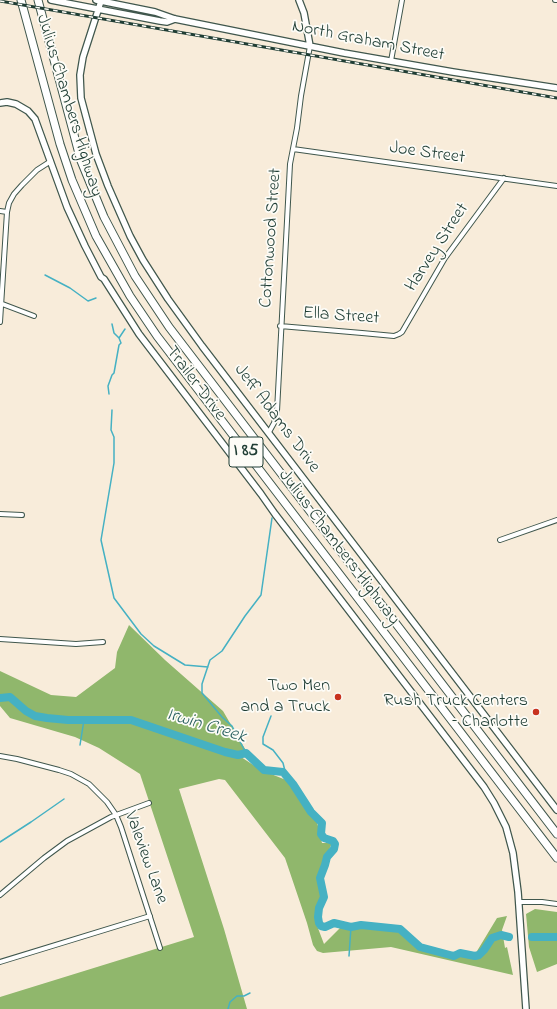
<!DOCTYPE html>
<html>
<head>
<meta charset="utf-8">
<style>
	body { margin:0 }
	canvas { display:block; background:#f8ecda }
</style>
</head>
<body>
<canvas width="557" height="1009"></canvas>
<script>
const c = document.querySelector('canvas').getContext('2d');
c.lineJoin = 'round';
function fill(path, color) { c.fillStyle = color; c.fill(path, 'evenodd'); }
const poly = rows => new Path2D(rows.map(r => 'M' + r).join(''));
function trace(path, color, width, dash) { c.strokeStyle = color; c.lineWidth = width; c.lineCap = dash ? 'butt' : 'round'; c.setLineDash(dash || []); c.stroke(path); }
function label(font, color, halo, rows, align = 'center') {
  c.font = font + ' "Indie Flower",sans-serif'; c.lineWidth = 3.5; c.setLineDash([]); c.textBaseline = 'middle'; c.strokeStyle = halo; c.fillStyle = color; for (const [text, x, y, turn = 0] of rows) {
    c.save(); c.translate(x, y); c.rotate((+turn || 0) * Math.PI / 180); c.textAlign = isNaN(turn) ? turn : align; if (halo) c.strokeText(text, 0, 0); c.fillText(text, 0, 0); c.restore();
  }
}
fill(poly([
	[129,625,165,660,223,711,248,754,241,757,261,770,286,780,317,822,322,843,332,843,318,875,318,886,324,898,316,923,324,944,342,926,352,928,382,927,405,932,422,947,447,955,461,952,474,956,497,918,507,916,502,930,505,948,507,947,513,975,391,947,323,953,317,951,313,945,307,923,285,858,225,780,219,779,179,789,224,929,247,1009,0,1009,0,997,194,937,140,774,99,748,75,737,10,718,0,706,0,671,51,695,76,697,115,668,117,652],
	[535,909,557,912,557,964,537,972,529,947,526,914]
]), '#90b76c');
trace(poly([
	[45,275,70,288,88,301,96,298],
	[119,338,125,329],
	[109,394,108,386,112,375,114,373,119,345,121,343,119,338,114,333,112,324],
	[112,410,111,430,114,437,114,463,101,540,114,598,141,634,154,646,185,665,208,667],
	[271,716,263,737,263,744,273,750,283,763,285,771,283,772],
	[80,745,84,720],
	[246,753,232,726,222,717,202,693,202,684,210,660,222,651,245,616,261,595,272,518],
	[0,842,31,822,64,799],
	[349,956,351,927],
	[228,1009,230,1002,237,996,244,996,250,993]
]), '#45b1c3', 1.5);
trace(poly([
	[0,698,10,697,26,711,35,716,47,718,68,720,131,720,225,752,238,755,246,753,264,770,283,772,293,784,311,812,322,823,321,834,324,838,333,841,335,844,334,849,327,857,325,865,320,878,324,897,319,908,318,917,319,923,321,926,325,927,334,923,351,927,361,925,400,929,420,947,450,955,454,956,460,953,475,956,479,955,484,950,492,938,501,935,509,937],
	[532,937,557,937]
]), '#45b1c3', 8);
const street = poly([
	[555,0,557,0],
	[391,61,402,0],
	[293,149,557,186],
	[0,211,7,212],
	[0,303,34,316],
	[0,322,7,212,9,203,14,194,22,185,37,170,51,161],
	[280,326,362,333,394,336,399,334,402,332,445,258,504,178],
	[269,432,274,423,277,411,290,164,297,128,301,96,310,46],
	[0,514,22,515],
	[500,540,557,520],
	[0,639,76,644,103,642],
	[0,756,17,759,59,770,71,774,89,784,107,802,116,815,121,827,160,948],
	[0,895,44,858,67,841,111,817,149,803],
	[518,902,542,902,557,904],
	[0,962,150,916]
]);
const secondary = poly([
	[51,0,160,21,167,22,175,19],
	[96,0,155,12,175,19,344,53,453,72,557,88],
	[299,0,304,13,310,46],
	[101,1,83,57,80,75,81,98,96,154,108,186,130,236,143,260,168,299,202,346,557,810],
	[0,103,7,102,16,104,28,111,35,119,67,207,85,246,101,277,104,279,139,334,261,494,275,514,484,787,494,803,506,827,513,853,518,892,526,1009]
]);
const highway = poly([
	[21,0,60,144,72,180,96,236,130,296,157,336,557,858],
	[38,0,81,161,104,217,135,276,169,327,557,834],
	[101,1,101,0]
]);
trace(street, '#40574d', 6);
trace(secondary, '#40574d', 8);
trace(highway, '#40574d', 9);
trace(street, '#fff', 4);
trace(secondary, '#fff', 5.5);
trace(highway, '#fff', 7);
const rail = poly([
	[0,1,557,98]
]);
trace(rail, '#1f3d34', 3);
trace(rail, '#fdfcf7', 1.5, [4.5]);
for (const [x, y, r, color] of [
	[338,697,4,"#c8321e"],
	[536,712,4,"#c8321e"]
]) { const dot = new Path2D(); dot.arc(x, y, r, 0, 2 * Math.PI); c.fillStyle = color; c.fill(dot); trace(dot, '#fdfcf7', 1.5); }
for (const [x, y, w] of [
	[246,452,34]
]) { const box = new Path2D(); box.roundRect(x - w / 2, y - 15, w, 30, 3); c.fillStyle = '#fdfcf7'; c.fill(box); trace(box, '#1f3d34', 1); }
label('bold 17px', '#1f3d34', null, [
	["I 85",246,452]
]);
label('18px', '#1f3d34', '#fdfcf7', [
	["North Graham Street",368,42,11],
	["Julius Chambers Highway",68,106,73],
	["Joe Street",427,154,8],
	["Cottonwood Street",272,238,-86],
	["Harvey Street",438,248,-57],
	["Ella Street",341,317,4],
	["Trailer Drive",195,384,53],
	["Jeff Adams Drive",276,419,53],
	["Julius Chambers Highway",338,548,53],
	["Valeview Lane",145,858,70]
]);
label('18px', '#1f3d34', '#fdfcf7', [
	["Two Men",330,687],
	["and a Truck",330,708],
	["Rush Truck Centers",528,702],
	["– Charlotte",528,723]
], 'right');
label('italic 19px', '#2a605f', '#fdfcf7', [
	["Irwin Creek",206,727,17]
]);
</script>
</body>
</html>
